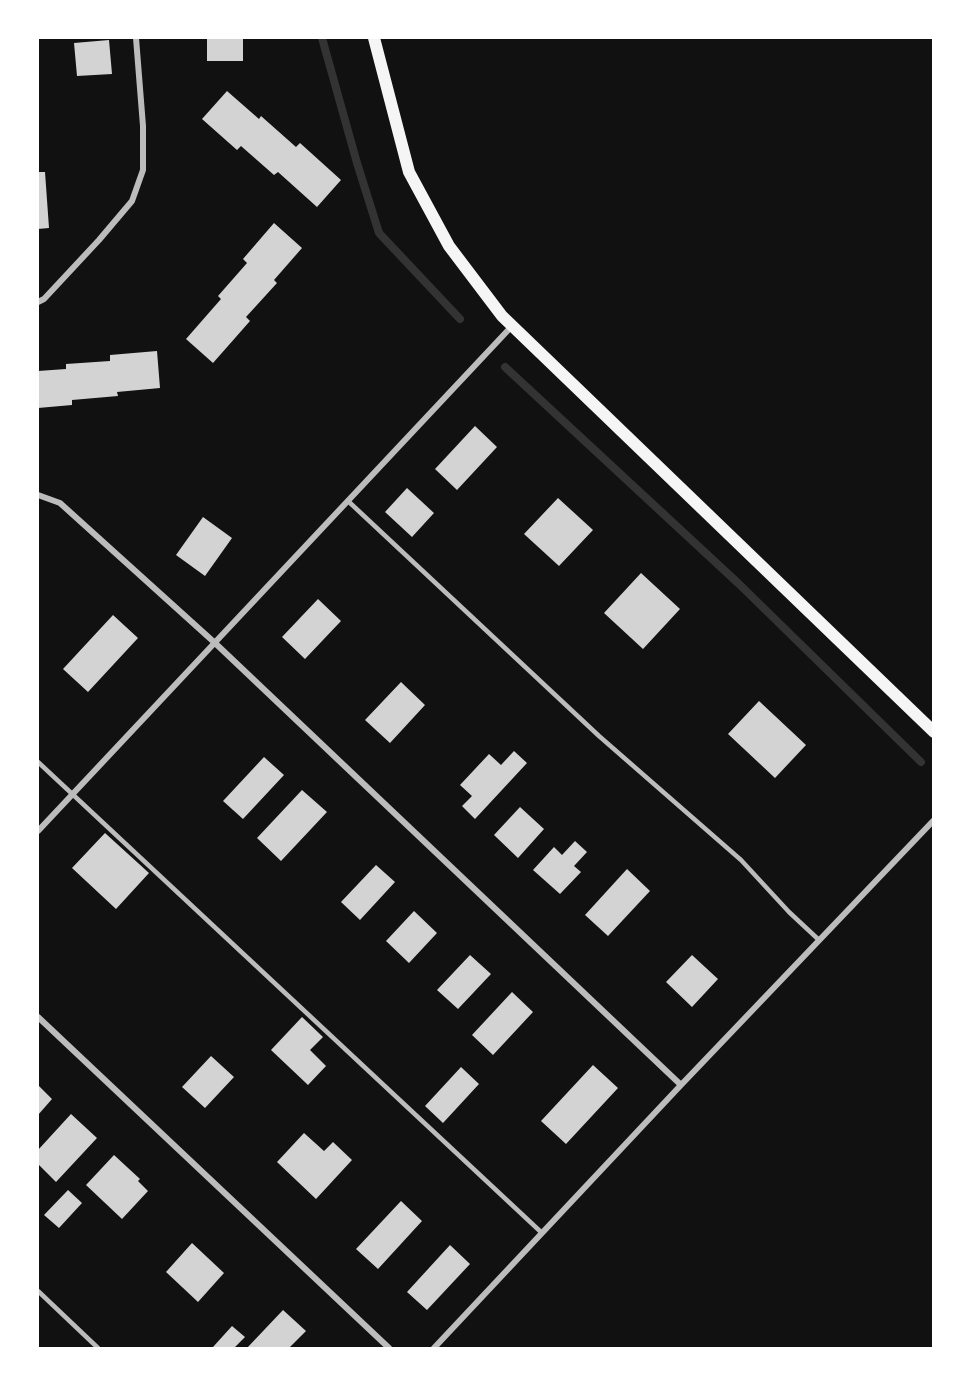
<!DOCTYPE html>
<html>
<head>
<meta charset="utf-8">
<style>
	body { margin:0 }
	#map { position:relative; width:971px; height:1386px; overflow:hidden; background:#111; font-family:"Exo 2",sans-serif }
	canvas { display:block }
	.frame { position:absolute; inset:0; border:39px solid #fff; pointer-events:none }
</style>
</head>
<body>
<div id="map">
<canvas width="971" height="1386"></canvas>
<div class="frame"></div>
</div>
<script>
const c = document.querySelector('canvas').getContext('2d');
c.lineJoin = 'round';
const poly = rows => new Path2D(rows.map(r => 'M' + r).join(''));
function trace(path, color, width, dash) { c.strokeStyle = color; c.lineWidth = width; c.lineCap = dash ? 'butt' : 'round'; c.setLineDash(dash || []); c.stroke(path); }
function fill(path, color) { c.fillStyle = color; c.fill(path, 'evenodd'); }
trace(poly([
	[322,38,357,163,379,233,460,319],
	[505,367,739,584,921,762]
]), '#333', 8);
fill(poly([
	[207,38,243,38,243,61,207,61],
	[109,40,112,74,77,76,74,43],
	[227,91,259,119,261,116,296,147,300,143,341,180,317,207,278,172,274,175,241,146,237,150,202,119],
	[38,172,45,172,49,228,38,229],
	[274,223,302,248,274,280,277,283,246,317,250,321,213,363,186,339,221,299,218,296,247,263,243,259],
	[157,351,160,388,117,392,118,396,72,400,72,405,38,408,38,371,66,369,66,364,110,361,110,355],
	[475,426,497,447,457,490,435,469],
	[407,488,434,513,412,537,385,512],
	[558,498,593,530,559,566,524,534],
	[203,517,232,538,205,576,176,555],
	[641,573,680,609,643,649,604,613],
	[318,599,341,621,305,659,282,637],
	[113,615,138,638,88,692,63,669],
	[401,682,425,705,390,743,365,720],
	[759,701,806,745,775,778,728,734],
	[514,751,527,763,475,819,462,806,472,796,460,785,489,754,501,765],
	[264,757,284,775,243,819,223,801],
	[302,790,327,812,281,861,257,838],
	[520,807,544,829,518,858,494,835],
	[105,833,149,873,116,909,72,868],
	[575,841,587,852,574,866,581,872,560,894,533,870,554,847,562,855],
	[376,865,395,882,360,920,341,902],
	[627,869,650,891,608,936,585,915],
	[414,911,437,933,409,963,386,941],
	[470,955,491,974,458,1009,437,990],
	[692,955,718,979,692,1007,666,982],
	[512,992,533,1012,493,1055,472,1035],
	[302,1017,323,1037,310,1050,326,1066,308,1085,271,1050],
	[211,1056,234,1077,205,1108,182,1087],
	[593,1065,618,1088,566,1144,541,1121],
	[461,1067,479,1084,443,1123,425,1106],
	[38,1085,52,1099,38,1115],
	[71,1114,97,1138,56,1182,38,1164,38,1150],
	[304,1133,324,1151,333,1142,352,1160,316,1199,277,1162],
	[114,1155,140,1179,138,1181,148,1191,122,1219,86,1185],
	[68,1190,82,1203,59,1228,44,1215],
	[401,1201,422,1221,378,1269,356,1249],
	[192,1243,224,1273,198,1302,166,1272],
	[450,1245,470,1264,427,1310,407,1292],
	[283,1310,306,1331,289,1348,247,1348],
	[232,1326,245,1337,234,1348,215,1348,213,1347]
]), '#d3d3d3');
trace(poly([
	[348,501,599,736,741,860,789,912,819,940],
	[38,762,542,1233],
	[38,1291,98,1348]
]), '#bcbcbc', 4.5);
trace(poly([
	[38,302,44,299,99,240,132,201,143,170,143,126,136,38],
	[38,495,60,503,215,643,681,1085],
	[38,831,512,326],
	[38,1017,389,1348],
	[434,1348,681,1085,934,820]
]), '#bcbcbc', 6);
trace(poly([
	[374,38,409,172,449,246,502,316,934,732]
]), '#f5f5f5', 12);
</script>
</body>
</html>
